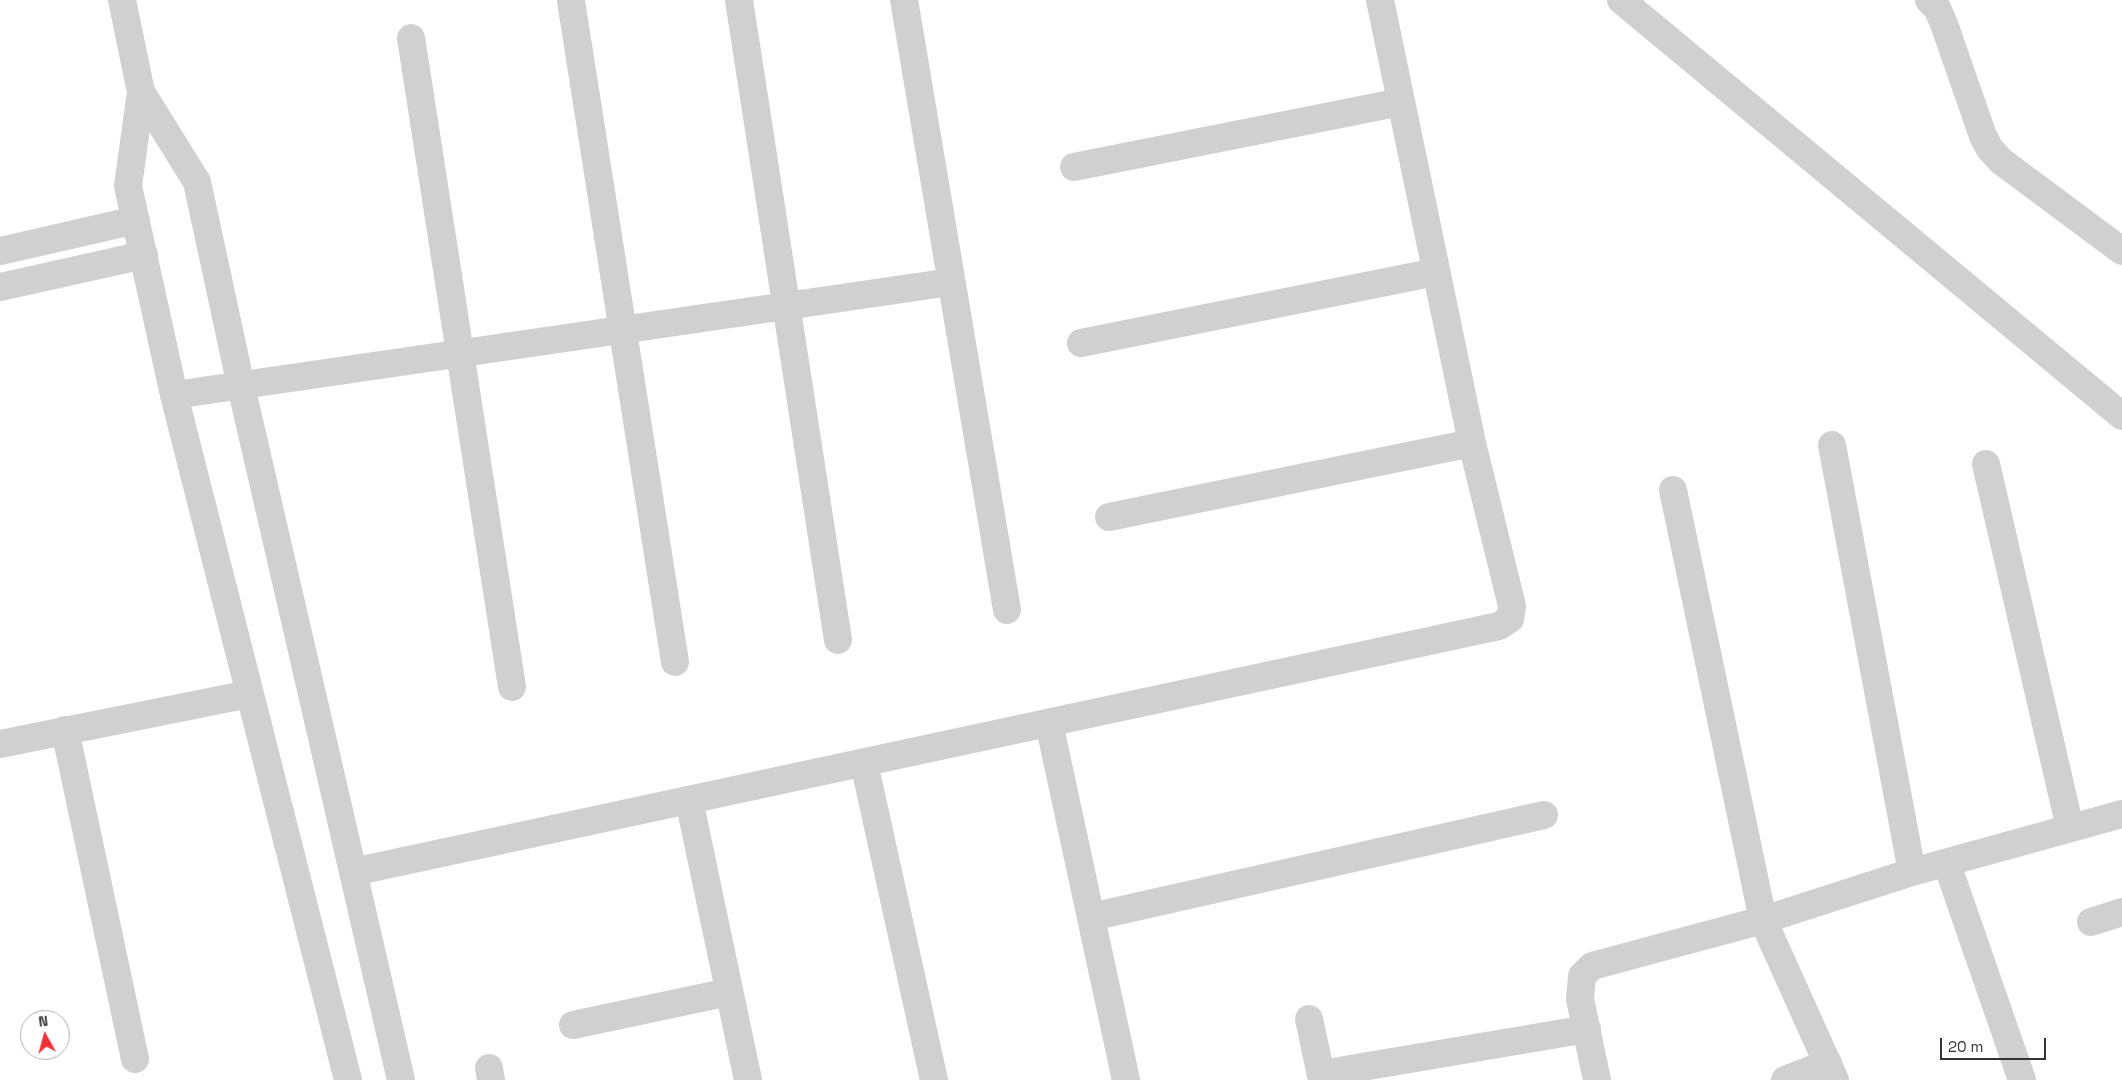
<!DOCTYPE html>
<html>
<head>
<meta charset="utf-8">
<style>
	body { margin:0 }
	#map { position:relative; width:2122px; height:1080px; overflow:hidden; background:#fff; font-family:"Space Grotesk",sans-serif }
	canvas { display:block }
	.north { position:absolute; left:20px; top:1010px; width:50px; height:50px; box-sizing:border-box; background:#fff; border:1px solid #adadad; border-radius:50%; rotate:353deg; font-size:14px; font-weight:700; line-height:20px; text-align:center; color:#333 }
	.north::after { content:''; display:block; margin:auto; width:18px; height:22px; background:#ee3135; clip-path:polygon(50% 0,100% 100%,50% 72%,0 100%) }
	.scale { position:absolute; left:1940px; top:1038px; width:106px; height:22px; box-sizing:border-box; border:2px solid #333; border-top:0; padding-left:6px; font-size:15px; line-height:18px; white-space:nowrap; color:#333; -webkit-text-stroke:4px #fff; paint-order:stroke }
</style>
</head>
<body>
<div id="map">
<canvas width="2122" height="1080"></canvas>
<div class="north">N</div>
<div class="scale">20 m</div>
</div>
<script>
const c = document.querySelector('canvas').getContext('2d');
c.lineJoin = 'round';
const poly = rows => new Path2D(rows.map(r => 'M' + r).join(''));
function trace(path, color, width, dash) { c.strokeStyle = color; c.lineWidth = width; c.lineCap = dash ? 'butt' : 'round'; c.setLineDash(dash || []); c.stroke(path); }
trace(poly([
	[122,0,141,92,128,186,174,395,348,1080],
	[739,0,838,640],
	[904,0,1007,610],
	[1621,0,2122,416],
	[1929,0,1937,8,1944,24,1983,136,1990,149,2001,161,2122,251],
	[571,1,675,662],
	[411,38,512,687],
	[141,92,197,182,241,386,401,1080],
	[1074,167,1401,102],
	[0,251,136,220],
	[0,287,144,255],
	[1081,343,1436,272],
	[174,395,951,282],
	[1832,445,1912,872],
	[1986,464,2070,828],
	[1673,490,1763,920,1835,1080],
	[1109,517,1472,443],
	[1049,723,1126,1080],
	[65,730,135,1059],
	[0,744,249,694],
	[864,763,934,1080],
	[689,800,748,1080],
	[1947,864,2022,1080],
	[353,872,1499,626,1510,619,1512,606,1472,443,1380,0],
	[1091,917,1544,815],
	[2091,922,2122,912],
	[1309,1019,1322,1080],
	[573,1025,729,992],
	[489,1068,491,1080],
	[1321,1074,1587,1029],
	[1597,1080,1580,999,1582,976,1592,966,1763,920,1912,872,2122,814],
	[1785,1080,1828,1063]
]), '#d0d0d0', 28);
</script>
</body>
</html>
